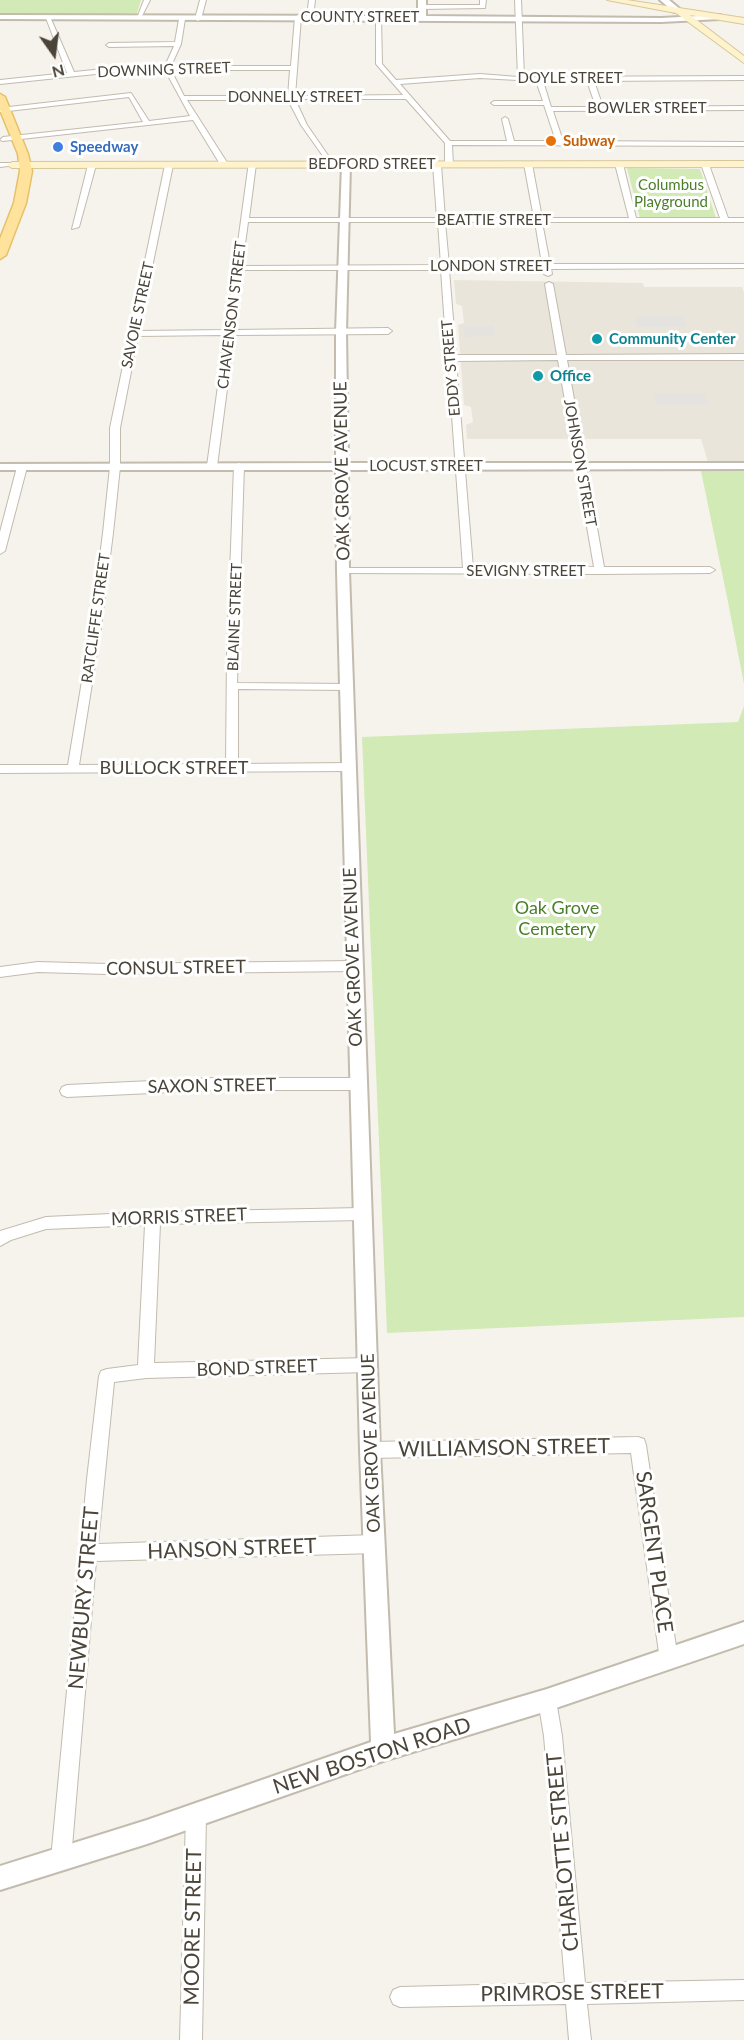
<!DOCTYPE html>
<html>
<head>
<meta charset="utf-8">
<style>
	body { margin:0 }
	#map { position:relative; width:744px; height:2040px; overflow:hidden; background:#f6f3ec; font-family:Lato,sans-serif }
	canvas { display:block }
	.north { position:absolute; left:24px; top:24px; width:60px; height:60px; -webkit-text-stroke:4px #fff; paint-order:stroke; rotate:166deg; font-size:16px; font-weight:700; line-height:24px; text-align:center; color:#4b4439 }
	.north::after { content:''; display:block; margin:auto; width:21px; height:27px; background:#4b4439; clip-path:polygon(50% 0,100% 100%,50% 72%,0 100%) }
</style>
</head>
<body>
<div id="map">
<canvas width="744" height="2040"></canvas>
<div class="north">N</div>
</div>
<script>
const c = document.querySelector('canvas').getContext('2d');
c.lineJoin = 'round';
function fill(path, color) { c.fillStyle = color; c.fill(path, 'evenodd'); }
const poly = rows => new Path2D(rows.map(r => 'M' + r).join(''));
function trace(path, color, width, dash) { c.strokeStyle = color; c.lineWidth = width; c.lineCap = dash ? 'butt' : 'round'; c.setLineDash(dash || []); c.stroke(path); }
function label(font, color, halo, rows, align = 'center') {
  c.font = font + ' Lato,sans-serif'; c.lineWidth = 6; c.setLineDash([]); c.textBaseline = 'middle'; c.strokeStyle = halo; c.fillStyle = color; for (const [text, x, y, turn = 0] of rows) {
    c.save(); c.translate(x, y); c.rotate((+turn || 0) * Math.PI / 180); c.textAlign = isNaN(turn) ? turn : align; if (halo) c.strokeText(text, 0, 0); c.fillText(text, 0, 0); c.restore();
  }
}
fill(poly([
	[454,280,643,283,644,287,742,287,744,293,744,462,708,462,701,439,467,439,466,425,473,422,471,407,464,405,458,325,464,323,462,306,456,304]
]), '#eae5da');
fill(poly([
	[0,0,141,0,137,13,54,17,0,16],
	[627,168,700,169,716,218,640,218],
	[701,471,744,471,744,684,727,597],
	[744,706,744,1317,387,1333,362,737,738,722]
]), '#d2eab5');
fill(poly([
	[635,316,684,316,686,327,637,327],
	[494,325,495,336,465,337,464,326],
	[653,393,705,393,708,405,656,405]
]), '#e5e3e0');
const minor = poly([
	[144,0,150,0,141,18,137,18,144,0],
	[200,0,206,0,201,19,198,21,195,19,200,0],
	[309,0,315,0,313,17,310,19,307,17,309,0],
	[480,0,486,0,485,8,422,9,419,7,422,5,480,5,480,0],
	[515,0,521,0,524,77,744,76,744,80,594,81,603,107,744,106,744,110,553,111,563,141,744,142,744,146,452,145,453,165,449,167,445,165,445,143,406,99,295,99,307,125,334,164,330,166,301,125,288,100,187,100,228,164,224,166,220,164,193,120,3,141,0,140,3,137,143,122,129,97,0,112,0,108,131,93,149,121,190,116,165,70,134,70,0,84,0,80,67,73,46,18,51,19,74,72,134,66,165,66,174,46,109,47,106,45,109,43,175,42,179,19,182,17,185,19,181,44,171,66,291,66,295,17,298,15,301,17,295,96,403,95,376,64,376,17,381,18,382,64,396,80,480,74,518,77,515,0],
	[171,70,290,70,288,96,184,96,171,70],
	[480,78,536,81,543,101,494,101,491,103,494,105,544,105,556,141,514,141,508,119,505,117,502,119,507,141,450,141,400,84,480,78],
	[543,81,587,81,596,107,551,107,543,81],
	[249,162,256,164,249,218,437,218,433,165,437,163,441,165,445,218,534,218,524,164,528,162,532,164,542,218,629,218,615,164,619,162,623,164,636,218,720,218,701,164,708,162,728,218,744,218,744,222,542,222,550,264,744,264,744,268,551,269,552,274,548,276,544,274,543,269,449,270,456,355,557,355,545,284,549,282,553,284,566,355,744,354,744,360,567,360,604,567,710,567,715,570,710,573,600,574,339,573,338,571,343,568,463,568,448,360,446,358,447,356,441,270,242,270,234,330,388,328,392,331,388,334,234,335,217,466,212,469,207,466,225,335,138,336,120,428,120,467,113,533,101,627,79,765,226,764,227,654,234,466,239,463,244,466,237,683,347,684,353,687,347,690,238,689,238,764,349,763,355,767,349,771,0,773,0,765,68,765,91,627,103,533,110,467,110,428,165,165,169,163,173,165,139,331,226,330,249,162],
	[248,222,438,222,441,265,242,266,248,222],
	[445,222,535,222,542,264,449,265,445,222],
	[558,360,594,567,473,568,456,361,558,360],
	[0,163,12,163,16,165,0,167,0,163],
	[92,163,96,165,79,227,72,229,88,165,92,163],
	[22,464,27,467,5,551,0,554,0,532,17,467,22,464],
	[353,961,360,966,353,971,107,974,38,972,0,977,0,967,38,962,107,964,353,961],
	[215,1078,357,1078,362,1080,364,1084,362,1088,357,1090,215,1090,67,1097,62,1095,60,1091,62,1087,67,1085,215,1078],
	[362,1208,367,1210,369,1214,367,1218,362,1220,160,1224,154,1363,368,1358,374,1360,376,1365,374,1370,368,1372,146,1378,114,1382,98,1544,375,1535,381,1538,384,1544,381,1550,375,1553,96,1561,71,1859,68,1866,61,1869,54,1866,51,1859,87,1479,99,1376,101,1371,107,1369,138,1365,145,1225,46,1229,11,1240,0,1246,0,1231,46,1217,153,1212,362,1208],
	[638,1437,644,1439,646,1445,678,1660,675,1666,669,1669,663,1666,660,1660,631,1453,370,1458,364,1456,362,1450,364,1444,370,1442,638,1437],
	[547,1691,554,1693,556,1700,562,1736,585,1983,744,1980,744,2000,587,2004,591,2040,569,2040,566,2004,400,2007,393,2004,390,1997,393,1990,400,1987,565,1983,544,1736,538,1700,540,1693,547,1691],
	[196,1804,203,1807,206,1814,202,2040,180,2040,186,1814,189,1807,196,1804]
]);
const tertiary = poly([
	[418,0,426,0,426,16,661,18,720,15,724,17,720,19,661,22,0,19,0,15,418,16,418,0],
	[660,0,669,0,681,10,674,12,660,0],
	[346,161,350,164,346,332,348,463,744,463,744,469,348,470,349,571,380,1450,394,1734,547,1689,744,1622,744,1644,547,1711,383,1761,147,1844,0,1890,0,1866,147,1820,371,1742,360,1450,337,571,336,470,0,470,0,464,336,463,336,332,342,164,346,161]
]);
const secondary = poly([
	[607,0,627,0,744,18,744,24,690,15,744,56,744,63,676,13,607,0],
	[744,161,744,167,12,168,7,165,12,162,744,161]
]);
const primary = poly([
	[0,94,5,97,28,154,32,171,26,203,6,255,0,259,0,239,14,203,20,171,18,154,0,110,0,94]
]);
trace(minor, '#c2bbae', 2);
trace(tertiary, '#c2bbae', 4);
trace(secondary, '#d6c79b', 2);
trace(primary, '#e6c16a', 3);
fill(minor, '#fff');
fill(tertiary, '#fff');
fill(secondary, '#fff3cd');
fill(primary, '#ffe39c');
for (const [x, y, r, color] of [
	[551,141,6,"#e8710a"],
	[58,147,6,"#3f7fe0"],
	[597,339,6,"#0f9aa8"],
	[538,376,6,"#0f9aa8"]
]) { const dot = new Path2D(); dot.arc(x, y, r, 0, 2 * Math.PI); c.fillStyle = color; c.fill(dot); trace(dot, '#fff', 2); }
label('15px', '#4b4439', '#fff', [
	["COUNTY STREET",360,17],
	["DOWNING STREET",164,70,-2],
	["DOYLE STREET",570,78],
	["DONNELLY STREET",295,97],
	["BOWLER STREET",647,108],
	["BEDFORD STREET",372,164],
	["BEATTIE STREET",494,220],
	["LONDON STREET",491,266],
	["SAVOIE STREET",138,315,-78],
	["CHAVENSON STREET",232,315,-83],
	["EDDY STREET",451,368,-95],
	["JOHNSON STREET",580,463,80],
	["LOCUST STREET",426,466],
	["SEVIGNY STREET",526,571],
	["BLAINE STREET",235,617,-88],
	["RATCLIFFE STREET",96,618,-82]
]);
label('bold 15px', '#c56008', '#fff', [
	["Subway",563,141]
], 'left');
label('bold 15px', '#366cbe', '#fff', [
	["Speedway",70,147]
], 'left');
label('15px', '#4a7f2a', '#fff', [
	["Columbus",671,185],
	["Playground",671,202]
]);
label('bold 15px', '#0d838f', '#fff', [
	["Community Center",609,339],
	["Office",550,376]
], 'left');
label('18px', '#4b4439', '#fff', [
	["OAK GROVE AVENUE",342,471,-91],
	["BULLOCK STREET",174,768],
	["OAK GROVE AVENUE",353,957,-92],
	["CONSUL STREET",176,968,-1],
	["SAXON STREET",212,1086,-1],
	["MORRIS STREET",179,1217,-2],
	["BOND STREET",257,1368,-2],
	["OAK GROVE AVENUE",371,1443,-92]
]);
label('18px', '#4a7f2a', '#fff', [
	["Oak Grove",557,908],
	["Cemetery",557,929]
]);
label('21px', '#4b4439', '#fff', [
	["WILLIAMSON STREET",504,1448,-1],
	["HANSON STREET",232,1549,-2],
	["SARGENT PLACE",654,1552,82],
	["NEWBURY STREET",84,1598,-85],
	["NEW BOSTON ROAD",372,1756,-18],
	["CHARLOTTE STREET",563,1852,-95],
	["MOORE STREET",193,1927,-89],
	["PRIMROSE STREET",572,1993,-1]
]);
</script>
</body>
</html>
